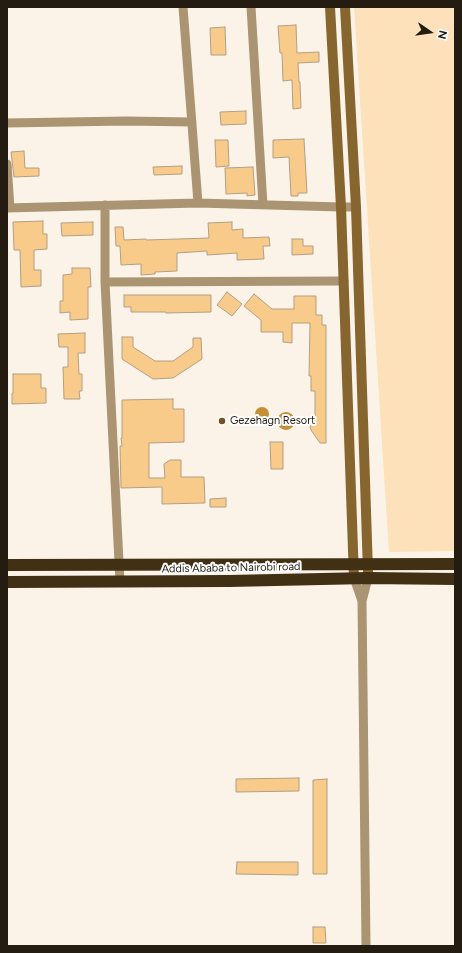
<!DOCTYPE html>
<html>
<head>
<meta charset="utf-8">
<style>
	body { margin:0 }
	#map { position:relative; width:462px; height:953px; overflow:hidden; background:#fcf3e8; font-family:Figtree,sans-serif }
	canvas { display:block }
	.frame { position:absolute; inset:0; border:8px solid #241c11; pointer-events:none }
	.north { position:absolute; left:410px; top:12px; width:40px; height:40px; -webkit-text-stroke:3px #fff; paint-order:stroke; rotate:103deg; font-size:11px; font-weight:700; line-height:16px; text-align:center; color:#241c11 }
	.north::after { content:''; display:block; margin:auto; width:14px; height:18px; background:#241c11; clip-path:polygon(50% 0,100% 100%,50% 72%,0 100%) }
</style>
</head>
<body>
<div id="map">
<canvas width="462" height="953"></canvas>
<div class="frame"></div>
<div class="north">N</div>
</div>
<script>
const c = document.querySelector('canvas').getContext('2d');
c.lineJoin = 'round';
function fill(path, color) { c.fillStyle = color; c.fill(path, 'evenodd'); }
const poly = rows => new Path2D(rows.map(r => 'M' + r).join(''));
function trace(path, color, width, dash) { c.strokeStyle = color; c.lineWidth = width; c.lineCap = dash ? 'butt' : 'round'; c.setLineDash(dash || []); c.stroke(path); }
function label(font, color, halo, rows, align = 'center') {
  c.font = font + ' Figtree,sans-serif'; c.lineWidth = 4; c.setLineDash([]); c.textBaseline = 'middle'; c.strokeStyle = halo; c.fillStyle = color; for (const [text, x, y, turn = 0] of rows) {
    c.save(); c.translate(x, y); c.rotate((+turn || 0) * Math.PI / 180); c.textAlign = isNaN(turn) ? turn : align; if (halo) c.strokeText(text, 0, 0); c.fillText(text, 0, 0); c.restore();
  }
}
fill(poly([
	[354,7,455,7,455,551,389,552]
]), '#fce1bb');
fill(poly([
	'255 414a7 7 0 1 1 14 0a7 7 0 1 1-14 0Z',
	'277 421a9 9 0 1 1 18 0a9 9 0 1 1-18 0Z'
]), '#c58f36');
const building = poly([
	[296,25,297,53,319,52,319,62,298,63,299,82,300,82,301,108,293,109,292,80,283,81,282,53,280,53,278,26,296,25],
	[225,27,226,55,211,55,210,28,225,27],
	[246,111,246,124,221,125,220,112,246,111],
	[304,139,307,193,298,193,298,196,291,196,289,157,273,158,273,140,304,139],
	[215,140,228,140,229,166,216,167,215,140],
	[24,151,25,168,39,168,39,176,14,177,11,152,24,151],
	[182,166,182,174,154,175,153,167,182,166],
	[253,167,255,195,247,196,247,193,226,194,225,168,253,167],
	[43,221,43,234,47,234,47,249,34,250,34,270,41,270,41,286,21,287,20,250,14,250,13,222,43,221],
	[93,222,93,235,62,236,61,223,93,222],
	[232,222,232,230,243,229,243,238,269,237,270,246,263,246,264,259,237,260,237,253,207,255,207,251,177,253,177,271,155,272,155,274,141,275,141,264,121,265,120,246,116,246,115,227,123,227,124,240,146,239,146,240,209,238,208,223,232,222],
	[292,239,303,239,303,246,313,246,313,254,292,255,292,239],
	[72,268,90,268,91,287,88,287,88,319,70,320,70,312,60,313,60,301,63,301,63,275,72,274,72,268],
	[227,292,242,304,232,316,217,305,227,292],
	[254,294,272,309,294,309,294,296,316,296,316,315,322,315,322,325,326,325,326,443,320,443,311,430,310,427,311,424,315,420,315,391,311,391,311,376,309,376,310,323,292,323,292,343,283,342,283,332,261,332,261,320,244,306,254,294],
	[124,295,211,295,211,312,166,313,166,312,131,312,131,307,124,307,124,295],
	[85,333,85,353,78,353,79,374,82,374,82,391,79,391,80,399,64,399,63,367,68,367,68,347,59,347,58,334,85,333],
	[122,337,133,337,133,347,155,361,173,361,193,347,193,338,201,338,202,359,173,378,153,379,122,359,122,337],
	[13,374,41,374,41,388,46,388,46,403,12,404,12,393,13,393,13,374],
	[173,399,173,409,184,409,184,442,149,443,149,478,165,478,164,464,170,460,181,460,181,477,204,477,205,503,162,504,162,487,121,488,120,446,122,446,121,438,122,438,122,400,173,399],
	[270,442,283,442,283,469,271,469,270,442],
	[226,498,226,507,210,507,210,499,226,498],
	[299,778,299,791,236,792,236,779,299,778],
	[327,779,327,874,313,874,313,780,327,779],
	[237,862,298,862,298,875,236,874,237,862],
	[313,927,325,927,326,943,313,943,313,927]
]);
fill(building, '#f8cb8a');
trace(building, '#b29e82', 1);
trace(poly([
	[183,7,198,203],
	[251,7,263,205],
	[7,123,126,121,192,122],
	[7,164,10,208],
	[105,205,105,282,120,582],
	[7,208,198,203,341,207,356,207],
	[105,282,344,281],
	[354,578,362,601],
	[366,946,362,601,368,578]
]), '#ab9472', 9);
trace(poly([
	[330,7,341,207,354,578],
	[345,7,356,207,368,572]
]), '#86652f', 10);
trace(poly([
	[7,565,455,564],
	[7,582,229,581,368,578,455,579]
]), '#413014', 12);
for (const [x, y, r, color] of [
	[222,421,4,"#6f5326"]
]) { const dot = new Path2D(); dot.arc(x, y, r, 0, 2 * Math.PI); c.fillStyle = color; c.fill(dot); trace(dot, '#fff', 1.5); }
label('11px', '#241c11', '#fff', [
	["Gezehagn Resort",230,421]
], 'left');
label('11px', '#241c11', '#fff', [
	["Addis Ababa to Nairobi road",231,568,-1]
]);
</script>
</body>
</html>
